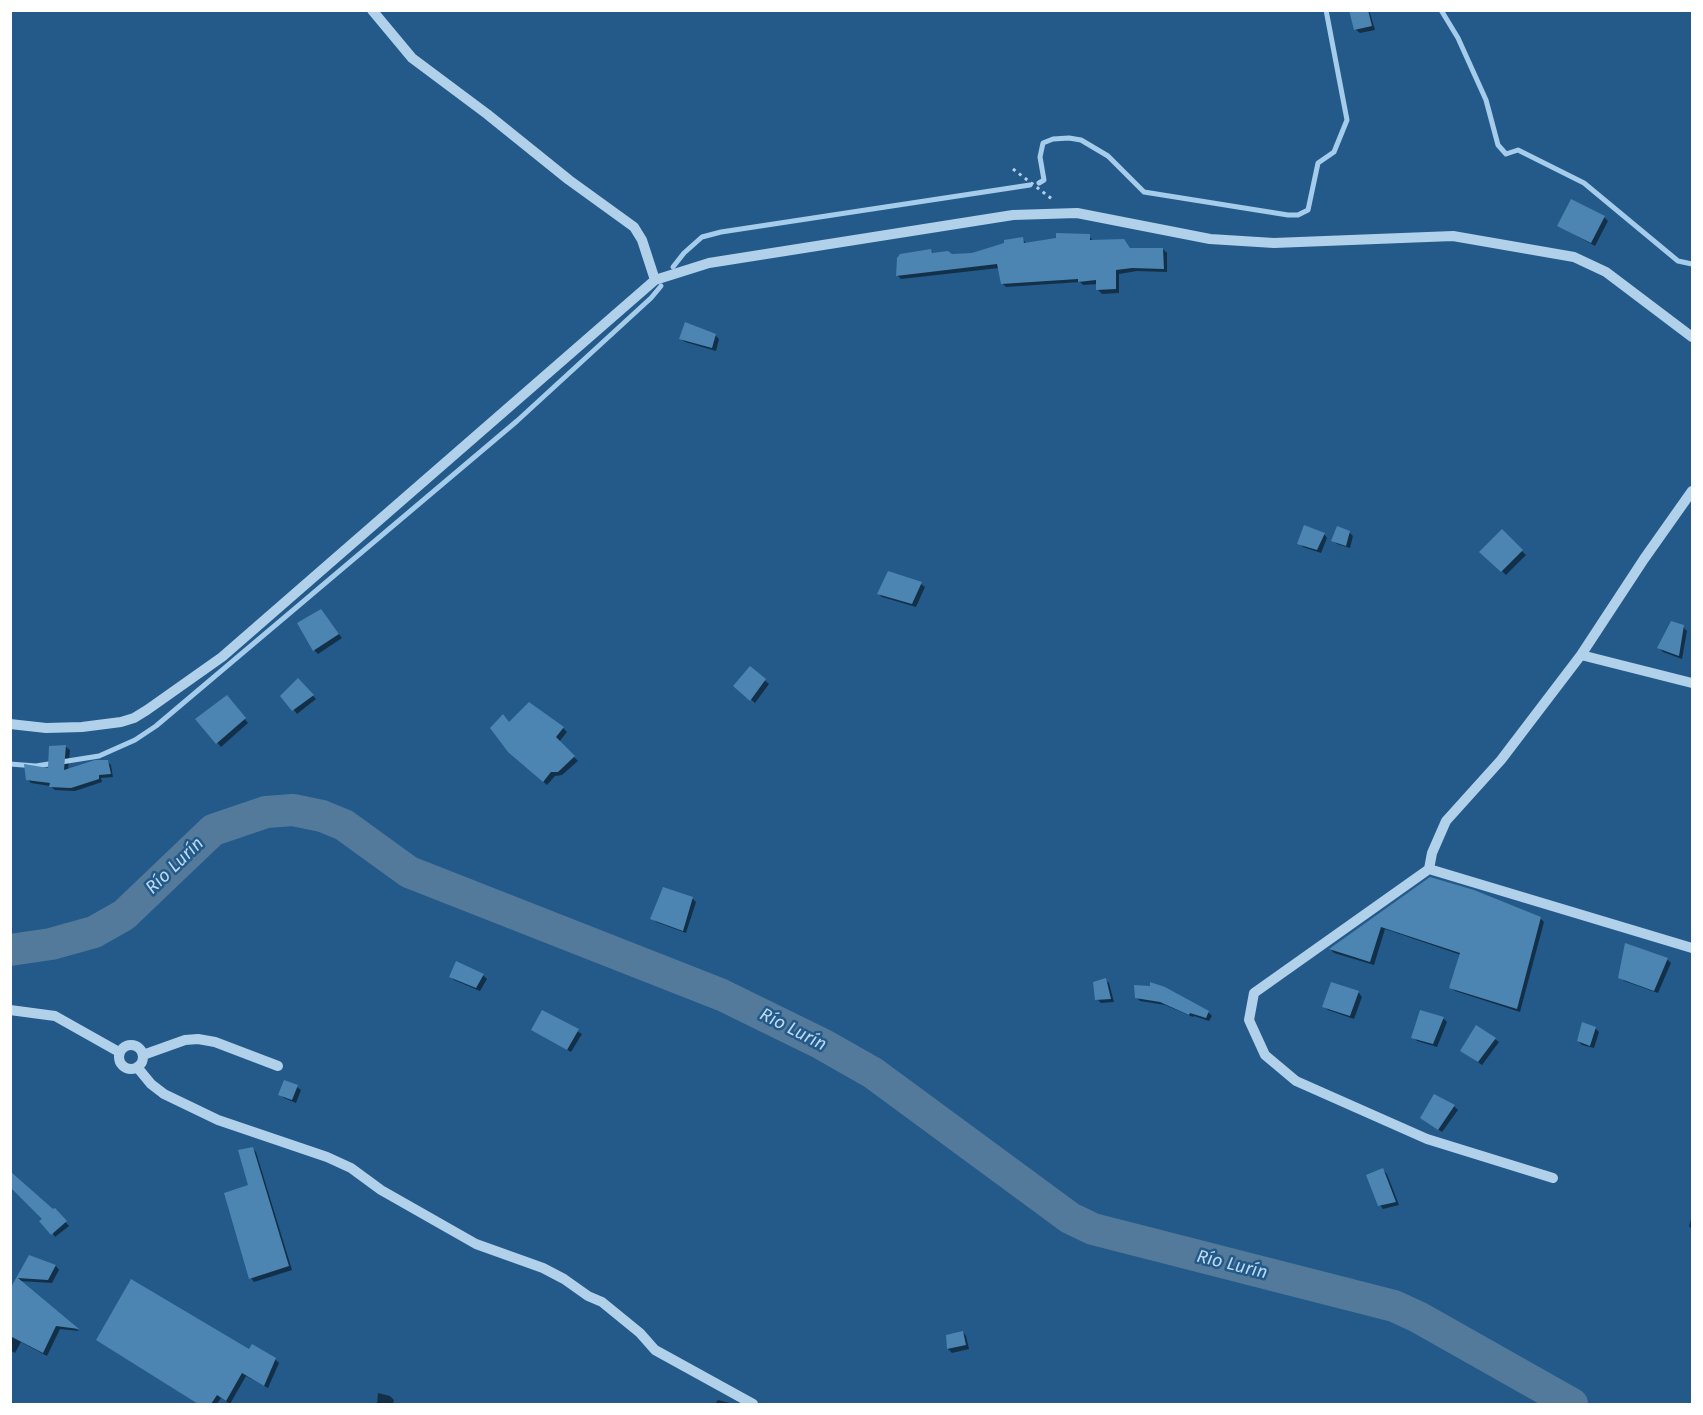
<!DOCTYPE html>
<html>
<head>
<meta charset="utf-8">
<style>
	body { margin:0 }
	#map { position:relative; width:1703px; height:1415px; overflow:hidden; background:#245a8a; font-family:"Fira Sans",sans-serif }
	canvas { display:block }
	.frame { position:absolute; inset:0; border:12px solid #fff; pointer-events:none }
</style>
</head>
<body>
<div id="map">
<canvas width="1703" height="1415"></canvas>
<div class="frame"></div>
</div>
<script>
const c = document.querySelector('canvas').getContext('2d');
c.lineJoin = 'round';
function fill(path, color) { c.fillStyle = color; c.fill(path, 'evenodd'); }
const poly = rows => new Path2D(rows.map(r => 'M' + r).join(''));
function trace(path, color, width, dash) { c.strokeStyle = color; c.lineWidth = width; c.lineCap = dash ? 'butt' : 'round'; c.setLineDash(dash || []); c.stroke(path); }
function label(font, color, halo, rows, align = 'center') {
  c.font = font + ' "Fira Sans",sans-serif'; c.lineWidth = 5; c.setLineDash([]); c.textBaseline = 'middle'; c.strokeStyle = halo; c.fillStyle = color; for (const [text, x, y, turn = 0] of rows) {
    c.save(); c.translate(x, y); c.rotate((+turn || 0) * Math.PI / 180); c.textAlign = isNaN(turn) ? turn : align; if (halo) c.strokeText(text, 0, 0); c.fillText(text, 0, 0); c.restore();
  }
}
fill(poly([
	[1368,10,1370,13,1375,30,1360,33,1356,30,1352,13],
	[1604,217,1608,221,1595,246,1559,226],
	[1089,236,1093,241,1131,250,1163,249,1167,253,1167,272,1137,271,1119,274,1119,293,1102,294,1098,290,1097,284,1083,285,1080,282,1006,287,1002,283,999,268,901,279,897,275,931,251,935,255,972,254,1022,239,1026,243],
	[715,335,719,339,716,351,685,342,681,339],
	[1502,532,1526,555,1506,575,1481,552],
	[1350,533,1353,536,1350,548,1337,544,1333,540],
	[1324,534,1327,538,1321,553,1303,547,1299,543],
	[889,573,921,584,925,587,916,607,882,597,879,594],
	[324,615,342,638,318,654,314,650],
	[1683,627,1687,631,1682,659,1663,652,1659,648],
	[750,668,769,684,755,703,735,686],
	[298,680,316,699,297,714,294,710],
	[230,701,248,723,221,747,197,720],
	[509,724,563,728,567,732,559,742,578,761,562,775,555,776,547,785,514,756],
	[51,747,66,747,70,750,68,770,107,761,111,765,113,777,101,778,102,782,75,791,55,790,50,786,31,783,27,779,49,769],
	[1431,879,1540,918,1544,922,1520,1012,1455,991,1451,987,1461,955,1385,929,1374,965,1334,953,1331,950],
	[692,898,696,902,686,933,656,922,652,918],
	[1667,959,1671,963,1658,993,1624,981,1620,977],
	[483,975,487,979,480,991,454,980,451,976],
	[1105,980,1109,983,1114,1002,1101,1003,1097,999],
	[1332,984,1359,993,1362,997,1354,1019,1328,1010,1324,1007],
	[1135,986,1208,1012,1212,1016,1209,1021,1194,1016,1193,1017,1165,1005,1140,1001,1136,997],
	[543,1012,582,1034,571,1052,533,1030],
	[1443,1018,1447,1022,1437,1047,1417,1041,1413,1037],
	[1595,1028,1599,1032,1594,1048,1582,1045,1578,1041],
	[1495,1039,1499,1042,1482,1065,1462,1051],
	[297,1087,301,1090,296,1103,284,1098,280,1095],
	[1454,1106,1458,1110,1442,1132,1425,1121],
	[252,1148,256,1152,292,1270,254,1282,251,1278,250,1186],
	[1383,1170,1387,1174,1399,1205,1383,1209,1380,1205],
	[12,1174,53,1211,55,1210,69,1226,55,1237,44,1219,10,1185],
	[1691,1219,1692,1219,1692,1230,1689,1226],
	[30,1256,56,1266,59,1270,52,1283,19,1281,79,1331,60,1329,47,1356,21,1342,15,1353,10,1350,10,1292],
	[963,1332,966,1336,969,1349,952,1353,948,1349,947,1336],
	[98,1340,249,1351,275,1359,279,1363,268,1388,246,1376,230,1404,221,1398,217,1404,198,1404],
	[378,1393,390,1396,394,1400,393,1404,377,1404],
	[718,1400,734,1404,715,1404]
]), '#0007');
trace(poly([
	[1441,10,1458,38,1486,100,1498,145,1506,154,1518,150,1584,183,1678,261,1692,264],
	[1039,183,1044,180,1040,157,1043,143,1053,139,1069,138,1081,140,1108,156,1144,192,1288,215,1298,215,1308,210,1318,163,1334,152,1347,120,1326,10],
	[673,267,684,253,702,237,721,232,1030,185],
	[10,764,36,766,99,756,135,740,156,726,517,421,651,298,661,286]
]), '#a5cceb', 5);
trace(poly([
	[10,950,51,944,94,932,124,915,213,830,266,812,293,810,322,816,344,825,409,872,722,995,822,1044,873,1073,1070,1218,1093,1229,1394,1306,1418,1317,1572,1404]
]), '#547a9b', 32);
fill(poly([
	[1349,10,1368,10,1372,26,1354,30],
	[1571,199,1605,216,1591,243,1557,226],
	[1056,233,1090,234,1090,240,1124,239,1130,248,1163,248,1164,269,1132,268,1116,270,1116,289,1096,290,1096,280,1078,282,1078,279,1001,284,997,264,896,276,897,258,900,254,931,249,932,253,948,251,952,254,972,253,1004,243,1004,240,1023,237,1024,243,1056,238],
	[685,322,716,334,712,348,679,339],
	[1304,525,1325,533,1317,550,1297,544],
	[1337,526,1350,531,1346,546,1331,541],
	[1502,529,1523,550,1501,572,1479,552],
	[888,571,922,582,912,604,877,594],
	[321,609,339,634,313,651,297,623],
	[1671,621,1684,625,1679,656,1657,648],
	[750,666,766,679,750,701,733,686],
	[298,678,314,695,292,711,280,696],
	[227,695,246,718,216,744,195,719],
	[529,702,564,727,556,737,575,756,558,772,551,772,543,782,508,752,490,728,503,714,509,722],
	[66,745,64,770,95,760,108,760,111,774,99,775,99,779,71,788,49,787,50,783,26,780,24,764,48,768,49,746],
	[1430,877,1474,890,1541,917,1517,1009,1449,988,1460,953,1381,927,1370,962,1329,949],
	[663,887,693,897,683,931,650,919],
	[1625,943,1668,958,1654,991,1618,978],
	[456,961,484,974,476,988,449,977],
	[1106,978,1111,999,1095,1000,1093,982],
	[1150,982,1165,987,1209,1011,1206,1018,1190,1013,1189,1015,1160,1002,1135,998,1134,985,1150,986],
	[1331,982,1359,991,1350,1016,1322,1007],
	[542,1010,579,1029,567,1050,531,1030],
	[1420,1010,1444,1017,1433,1044,1411,1038],
	[1582,1022,1596,1027,1590,1046,1577,1041],
	[1476,1025,1496,1038,1478,1062,1460,1051],
	[284,1080,298,1085,292,1100,278,1095],
	[1434,1094,1455,1105,1438,1130,1420,1118],
	[253,1147,289,1266,249,1279,224,1193,248,1185,238,1150],
	[1383,1168,1396,1202,1378,1206,1366,1175],
	[11,1172,53,1209,55,1208,67,1221,51,1235,39,1221,42,1219,10,1187],
	[29,1255,56,1265,48,1280,18,1278,79,1329,56,1326,43,1353,10,1336,10,1289],
	[131,1279,249,1349,252,1344,276,1358,264,1386,242,1373,226,1401,217,1395,211,1404,198,1404,96,1340],
	[963,1331,966,1345,947,1349,946,1335]
]), '#4c84b2');
trace(poly([
	[1013,169,1052,199]
]), '#b1d0ea', 3, [3, 4.5]);
trace(poly([
	[372,10,412,58,487,114,569,180,634,227,642,240,655,280],
	[1581,655,1692,683],
	[10,724,46,728,82,727,121,722,134,718,147,710,222,657,655,280,709,263,1013,215,1077,213,1210,239,1274,243,1453,236,1574,257,1606,272,1692,337],
	[1429,869,1692,948],
	[10,1010,55,1016,119,1052],
	'119 1057a12 12 0 1 1 24 0a12 12 0 1 1-24 0Z',
	[143,1055,185,1040,198,1039,215,1042,278,1066],
	[137,1067,151,1084,164,1094,218,1120,327,1157,351,1168,381,1190,476,1244,543,1268,564,1279,588,1296,602,1302,640,1333,655,1350,753,1404],
	[1553,1178,1427,1139,1296,1081,1265,1055,1249,1020,1254,993,1429,869,1432,853,1446,821,1501,760,1581,655,1644,559,1692,491]
]), '#b1d0ea', 10);
label('italic 18px', '#bddaf1', '#245a8a', [
	["Río Lurín",175,866,-44],
	["Río Lurín",793,1030,27],
	["Río Lurín",1232,1265,14]
]);
</script>
</body>
</html>
